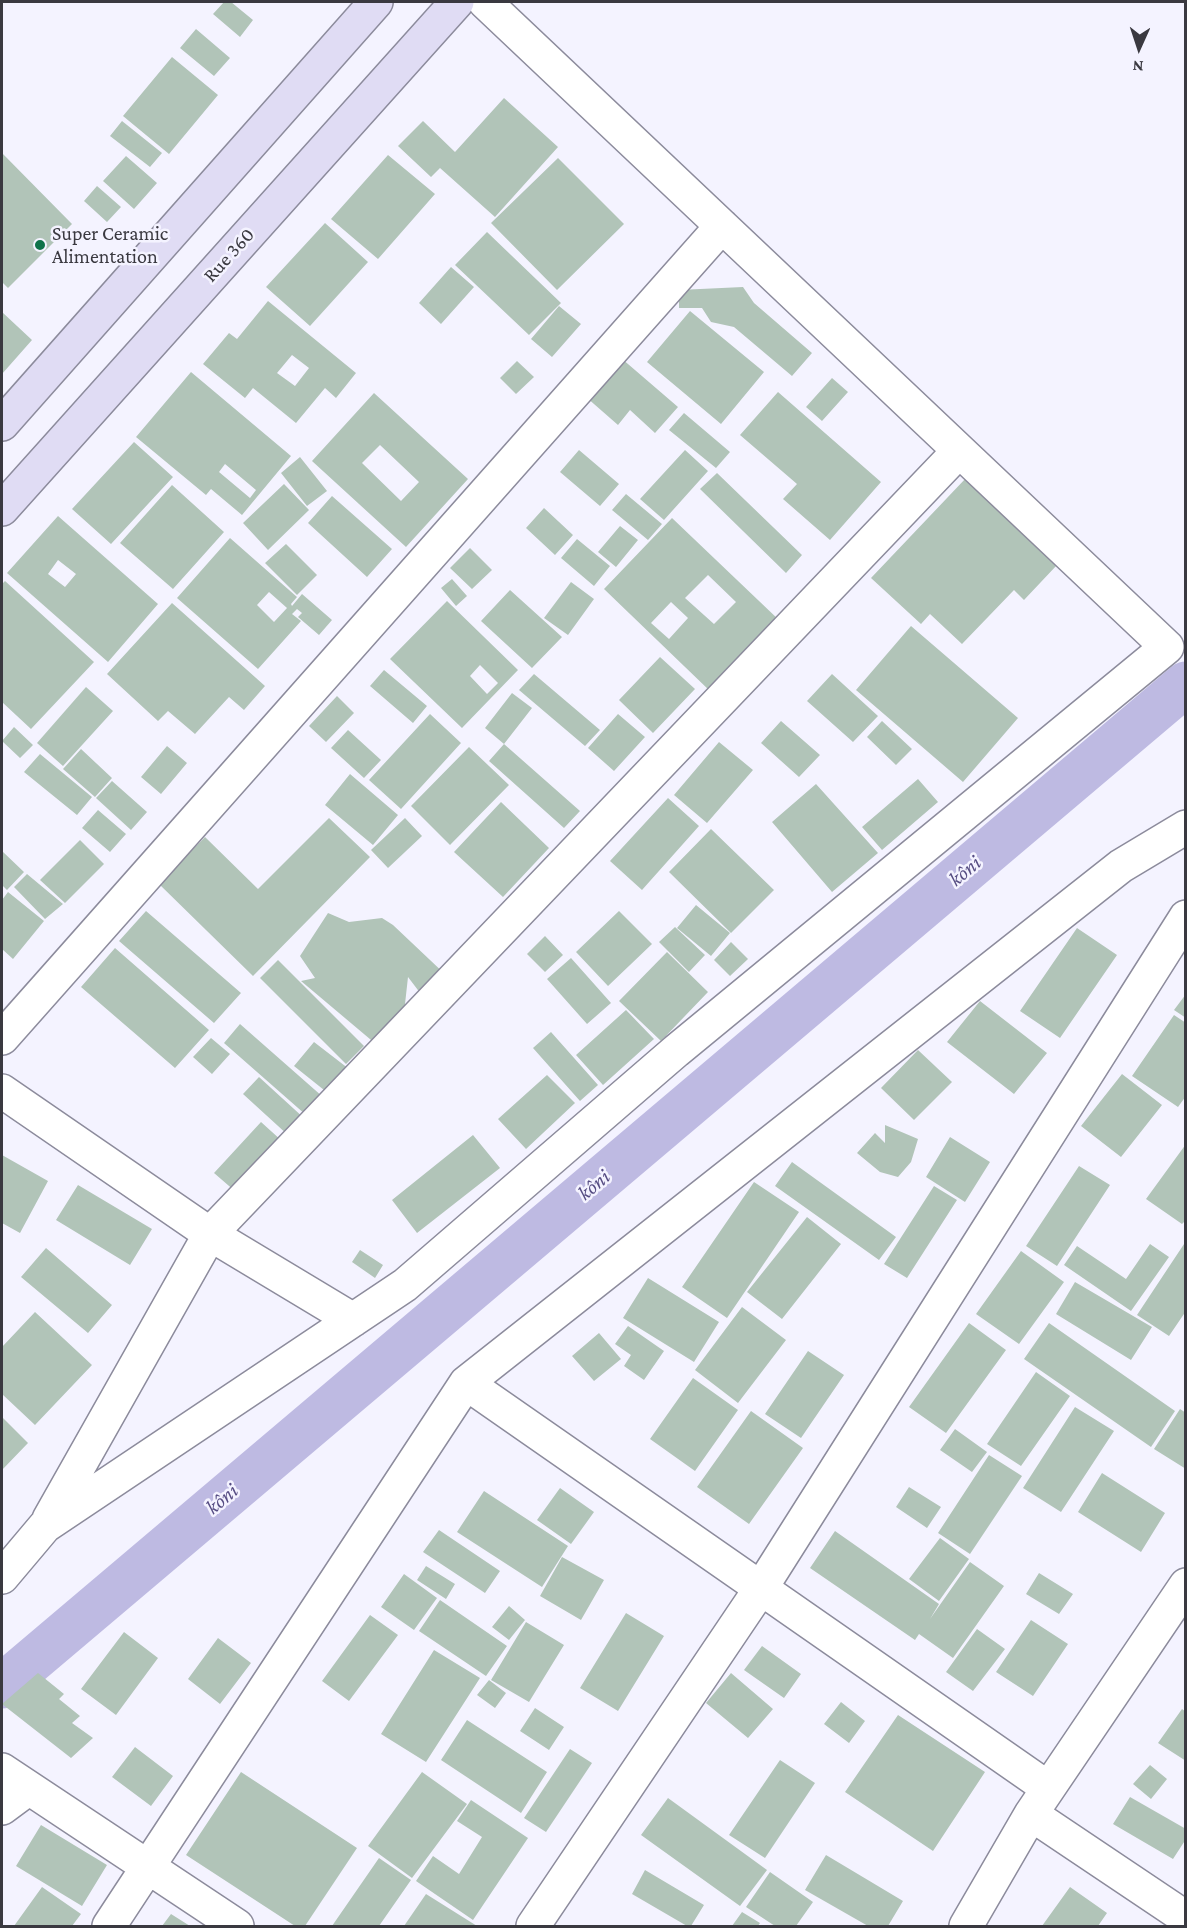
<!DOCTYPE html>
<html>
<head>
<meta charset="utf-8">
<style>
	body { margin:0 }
	#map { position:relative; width:1187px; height:1928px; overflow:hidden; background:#f4f3ff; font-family:"Crimson Pro",serif }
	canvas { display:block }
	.frame { position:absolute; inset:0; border:3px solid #3a3940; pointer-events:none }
	.north { position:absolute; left:1109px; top:18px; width:60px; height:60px; -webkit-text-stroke:4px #f4f3ff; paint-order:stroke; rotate:183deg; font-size:16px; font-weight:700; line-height:24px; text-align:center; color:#3a3940 }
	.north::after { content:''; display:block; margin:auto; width:21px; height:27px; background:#3a3940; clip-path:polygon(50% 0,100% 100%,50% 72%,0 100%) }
</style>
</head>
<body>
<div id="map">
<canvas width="1187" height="1928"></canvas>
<div class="frame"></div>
<div class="north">N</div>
</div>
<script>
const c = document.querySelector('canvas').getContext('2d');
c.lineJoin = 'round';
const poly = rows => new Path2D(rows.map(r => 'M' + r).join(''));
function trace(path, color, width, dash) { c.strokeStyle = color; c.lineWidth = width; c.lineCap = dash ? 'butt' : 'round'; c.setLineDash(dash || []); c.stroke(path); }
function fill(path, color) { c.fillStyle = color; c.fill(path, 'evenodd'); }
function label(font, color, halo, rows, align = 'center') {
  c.font = font + ' "Crimson Pro",serif'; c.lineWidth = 5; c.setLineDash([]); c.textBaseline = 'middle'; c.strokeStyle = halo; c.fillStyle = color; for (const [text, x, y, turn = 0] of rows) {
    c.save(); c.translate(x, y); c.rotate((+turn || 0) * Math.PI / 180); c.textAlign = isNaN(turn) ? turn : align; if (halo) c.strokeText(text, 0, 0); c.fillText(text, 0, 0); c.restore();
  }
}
trace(poly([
	[2,1686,1186,684]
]), '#bebae2', 45);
fill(poly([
	[224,2,231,2,253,20,240,37,213,14],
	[196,29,230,58,214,76,180,48],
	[172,57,218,95,169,154,123,116],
	[504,98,558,147,495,217,440,168,431,177,398,146,423,121,455,152],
	[122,121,162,153,150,167,110,136],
	[2,153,72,224,8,288,2,282],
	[388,155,435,194,378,259,331,219],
	[126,156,157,183,134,209,103,181],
	[558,158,624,224,557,290,491,223],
	[97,186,121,207,107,222,84,201],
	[325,223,368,262,310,326,266,287],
	[487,232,561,303,529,335,455,265],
	[451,267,474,287,441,324,419,303],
	[743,287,754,303,812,353,792,376,734,327,711,322,702,308,679,308,679,290],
	[268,301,356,373,336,398,325,388,296,423,253,388,245,398,203,364,229,333,237,339],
	[292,355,309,368,295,386,277,373],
	[559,306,581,324,552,357,531,339],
	[690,311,764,372,721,424,647,362],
	[2,312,32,340,2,374],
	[621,358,678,407,655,433,630,410,618,425,586,397],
	[517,361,534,377,516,394,500,378],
	[191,372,291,456,242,515,211,489,206,495,136,437],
	[225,464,256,490,250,498,219,472],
	[832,378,848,392,822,421,806,407],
	[778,392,881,482,830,540,783,499,797,484,740,435],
	[374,393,468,479,406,547,312,461],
	[380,445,419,482,401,501,362,463],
	[684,413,730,452,716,468,669,430],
	[134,442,173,477,111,544,72,509],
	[579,450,619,484,600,506,560,472],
	[685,450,708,471,664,520,640,499],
	[300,457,327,491,307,506,281,473],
	[717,473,802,555,786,573,700,489],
	[966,478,1057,565,1024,600,1014,590,962,644,930,614,921,624,871,578],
	[284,484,309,510,268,550,243,523],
	[172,485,224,532,173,589,120,543],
	[626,494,662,524,648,540,612,510],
	[332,496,392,549,367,577,308,523],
	[544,508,573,535,555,555,526,528],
	[58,516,158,604,108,662,7,573],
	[58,560,76,574,65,587,48,574],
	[672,518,780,621,711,692,604,589],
	[708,575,736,602,714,624,685,598],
	[671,602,688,618,669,639,651,623],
	[620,526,638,540,616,567,598,552],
	[230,538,297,597,291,604,292,606,302,594,332,620,319,635,298,617,302,613,297,609,292,614,301,621,258,669,177,598],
	[269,592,287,608,274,622,257,605],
	[577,539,610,566,594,586,561,558],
	[286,544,317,575,297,595,265,563],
	[470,548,492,570,472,589,450,568],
	[452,579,467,596,456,606,441,588],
	[5,581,94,662,31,729,2,702,2,584],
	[571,582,594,599,568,635,544,618],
	[510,590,562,637,532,668,481,621],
	[447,601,518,670,462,728,390,659],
	[480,665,498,683,487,694,470,676],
	[172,603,265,686,244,710,229,697,195,734,168,711,158,721,107,674],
	[911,626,1018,718,963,782,856,690],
	[660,657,695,689,653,733,619,700],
	[384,670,427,706,413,723,370,686],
	[534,674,600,730,585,746,519,690],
	[832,674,878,716,853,742,807,701],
	[86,687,113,711,63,766,37,743],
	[512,693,532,708,504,744,485,728],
	[337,696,354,713,326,742,309,726],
	[430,714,461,743,401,809,369,780],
	[618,714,645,737,614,771,588,748],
	[781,721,820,755,799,777,761,743],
	[882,721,912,749,896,765,867,737],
	[14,727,33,745,20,758,2,741],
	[348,730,381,760,364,778,331,748],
	[719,742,753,770,707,823,674,795],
	[504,744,580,811,564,828,489,761],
	[167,746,187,763,161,794,141,777],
	[469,747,509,785,450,845,411,806],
	[81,749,112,778,95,797,63,769],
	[40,754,92,797,77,815,24,772],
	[350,774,398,815,373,845,325,805],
	[918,779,938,802,882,850,862,827],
	[112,781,147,812,131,830,96,798],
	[816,784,878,853,832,892,772,822],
	[668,798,699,826,642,890,610,861],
	[501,802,549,848,503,897,454,852],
	[98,810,126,834,110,852,82,828],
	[329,818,370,857,253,976,159,884,205,837,258,889],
	[405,818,422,836,388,868,371,850],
	[711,829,774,890,731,933,669,872],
	[80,840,104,864,65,903,40,880],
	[2,851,24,872,7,890,2,885],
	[27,874,63,904,45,919,14,887],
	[8,892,44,921,13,959,2,949,2,900],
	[696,905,730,933,711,956,677,928],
	[146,911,241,993,214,1023,119,941],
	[619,911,652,944,608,986,576,952],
	[328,913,349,922,382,918,393,925,448,977,427,1002,408,977,403,1022,377,1045,301,981,315,978,300,956],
	[675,927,705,955,689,972,659,942],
	[1077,928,1117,955,1060,1038,1020,1011],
	[545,936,563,955,545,972,527,954],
	[731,942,748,959,730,976,714,960],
	[115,948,209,1030,175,1068,81,987],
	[667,952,708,992,661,1041,619,1001],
	[571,958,611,1003,587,1024,547,979],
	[278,960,364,1046,346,1064,260,978],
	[1186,994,1186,1018,1174,1010],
	[980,1001,1047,1053,1014,1094,947,1042],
	[626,1010,654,1039,603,1085,576,1055],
	[1174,1015,1186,1023,1186,1096,1178,1107,1132,1076],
	[240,1024,323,1097,306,1115,224,1043],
	[551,1032,598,1085,580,1101,533,1048],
	[211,1038,230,1054,212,1074,193,1057],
	[314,1042,349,1069,329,1094,294,1066],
	[918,1050,952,1082,914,1120,881,1088],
	[1122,1074,1162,1105,1121,1157,1081,1126],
	[547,1075,575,1103,526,1149,498,1119],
	[259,1077,305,1119,289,1136,243,1094],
	[261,1122,282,1141,236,1192,214,1173],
	[885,1125,918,1139,911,1162,898,1177,880,1172,857,1153,875,1133,885,1143],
	[473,1135,500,1168,417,1233,392,1200],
	[950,1137,990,1162,965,1202,926,1177],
	[1186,1144,1186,1220,1182,1224,1146,1199],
	[2,1155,48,1181,20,1233,2,1223],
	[792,1162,896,1237,879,1260,775,1186],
	[1079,1166,1110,1185,1057,1266,1026,1246],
	[754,1182,799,1212,727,1318,682,1287],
	[78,1185,152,1229,130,1265,56,1220],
	[934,1186,957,1200,907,1278,884,1264],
	[807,1217,841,1244,782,1319,747,1292],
	[1186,1241,1186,1311,1169,1336,1137,1315],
	[1150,1244,1169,1257,1131,1311,1064,1265,1077,1246,1126,1279],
	[46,1248,112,1305,88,1333,21,1277],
	[360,1250,383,1265,375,1278,352,1262],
	[1021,1251,1064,1282,1019,1344,976,1314],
	[648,1278,719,1322,694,1362,623,1318],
	[1075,1282,1152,1327,1131,1360,1056,1314],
	[742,1307,786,1340,738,1403,695,1370],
	[35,1312,92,1365,35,1425,2,1394,2,1347],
	[969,1323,1006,1350,946,1433,909,1407],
	[1049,1323,1175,1411,1151,1447,1024,1359],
	[628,1326,664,1351,644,1380,624,1366,631,1355,615,1344],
	[599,1333,621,1359,594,1381,572,1356],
	[808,1351,844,1375,801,1438,765,1414],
	[1036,1372,1070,1396,1021,1466,987,1444],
	[693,1378,738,1410,695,1471,650,1439],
	[1075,1407,1114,1431,1061,1512,1023,1488],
	[1180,1409,1186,1413,1186,1469,1154,1449],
	[751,1411,803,1448,749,1524,697,1487],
	[2,1417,28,1443,2,1470],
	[955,1429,987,1452,972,1472,940,1450],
	[989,1455,1022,1476,970,1554,938,1533],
	[1102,1473,1165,1513,1141,1552,1078,1512],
	[909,1487,941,1507,927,1528,896,1507],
	[560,1488,594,1512,571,1544,537,1520],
	[484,1491,568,1546,542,1587,457,1532],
	[439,1530,500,1571,485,1593,423,1552],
	[835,1531,939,1604,930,1619,970,1562,1004,1586,953,1658,919,1634,915,1640,810,1568],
	[940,1538,969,1559,939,1601,909,1579],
	[562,1557,604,1580,581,1620,540,1596],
	[426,1566,455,1584,446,1599,417,1580],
	[1039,1573,1073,1594,1059,1614,1026,1594],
	[404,1574,437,1598,414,1630,381,1607],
	[440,1600,507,1646,486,1676,419,1631],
	[509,1606,525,1620,509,1640,492,1627],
	[626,1613,664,1636,618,1711,580,1688],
	[370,1615,398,1635,349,1701,322,1681],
	[1031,1620,1068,1644,1033,1696,996,1672],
	[526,1622,564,1645,529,1702,491,1680],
	[977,1629,1005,1649,973,1691,946,1672],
	[124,1632,158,1658,116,1715,81,1689],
	[218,1638,251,1663,220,1704,188,1679],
	[762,1646,801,1674,784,1698,744,1670],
	[434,1650,480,1678,426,1762,381,1734],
	[38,1673,64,1694,59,1699,80,1716,72,1723,93,1738,71,1758,2,1704],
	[731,1673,773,1709,748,1738,706,1703],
	[489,1680,506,1693,495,1708,477,1695],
	[841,1702,865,1721,849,1743,824,1724],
	[535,1708,564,1727,549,1750,520,1731],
	[1182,1709,1186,1712,1186,1761,1158,1743],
	[898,1715,985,1772,933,1851,845,1792],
	[467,1720,547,1772,521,1813,441,1760],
	[135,1747,173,1776,151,1806,112,1777],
	[570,1749,592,1763,546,1832,524,1818],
	[780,1760,815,1783,765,1858,729,1835],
	[1150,1765,1167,1779,1151,1799,1133,1784],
	[241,1772,357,1848,305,1926,295,1926,186,1855],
	[422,1772,467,1804,412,1878,368,1846],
	[1130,1797,1186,1829,1186,1839,1173,1859,1113,1824],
	[668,1798,767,1870,740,1906,641,1835],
	[471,1800,528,1838,473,1920,416,1881,433,1856,459,1874,482,1837,457,1821],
	[41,1825,107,1865,82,1906,16,1866],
	[826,1855,903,1901,888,1926,868,1926,805,1890],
	[379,1858,411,1880,379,1926,332,1926],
	[645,1870,704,1905,691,1926,687,1926,632,1894],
	[770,1872,813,1902,796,1926,775,1926,746,1907],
	[42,1887,81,1914,72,1926,14,1926],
	[1070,1887,1107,1913,1098,1926,1042,1926],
	[426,1894,477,1926,404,1926],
	[742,1912,760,1923,758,1926,732,1926],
	[171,1914,190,1926,162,1926]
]), '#b1c4b8');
const street = poly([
	[2,1038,722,226],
	[2,1091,210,1234,353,1320],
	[466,1383,1048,1788],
	[49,1519,210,1234,959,451],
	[2,1577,45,1526,405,1285,676,1051,1167,647,485,2],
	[2,1770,237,1926],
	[2,1808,29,1788],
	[1031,1814,1186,1918],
	[109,1926,466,1383,1121,866,1186,827],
	[533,1926,761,1588,1186,917],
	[966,1926,1031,1814,1186,1585]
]);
const secondary = poly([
	[2,424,376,2],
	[2,509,457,2]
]);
trace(street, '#8c8b9c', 36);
trace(secondary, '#8c8b9c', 36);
trace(street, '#fff', 33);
trace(secondary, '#e0dcf4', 33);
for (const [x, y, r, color] of [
	[40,245,6,"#0e7249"]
]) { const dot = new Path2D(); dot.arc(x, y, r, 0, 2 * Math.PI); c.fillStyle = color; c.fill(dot); trace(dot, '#f4f3ff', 2); }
label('20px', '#3a3940', '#f4f3ff', [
	["Super Ceramic",52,234],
	["Alimentation",52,257]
], 'left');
label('20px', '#3a3940', '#f4f3ff', [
	["Rue 360",229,255,-48]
]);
label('italic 21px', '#564d83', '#f4f3ff', [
	["kôni",965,871,-40],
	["kôni",594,1185,-40],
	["kôni",222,1499,-40]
]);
</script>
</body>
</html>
